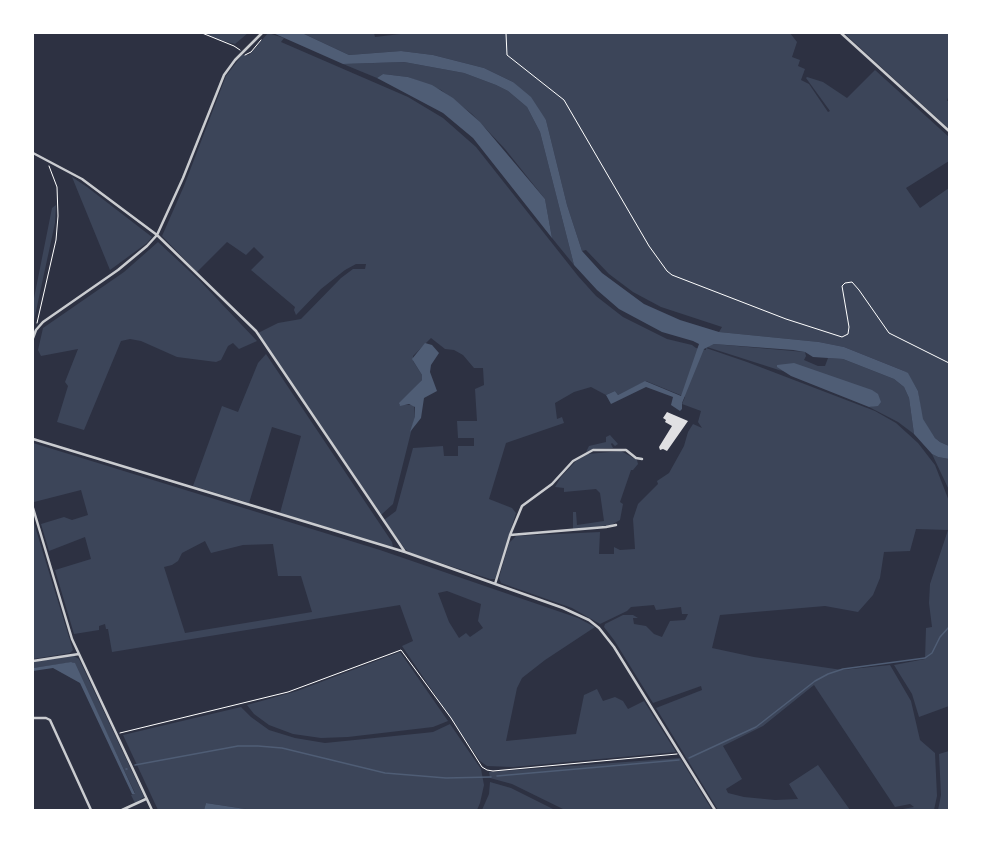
<!DOCTYPE html>
<html>
<head>
<meta charset="utf-8">
<style>
	body { margin:0 }
	#map { position:relative; width:982px; height:843px; overflow:hidden; background:#2d3142; font-family:"Sofia Sans Condensed",sans-serif }
	canvas { display:block }
	.frame { position:absolute; inset:0; border:34px solid #fff; pointer-events:none }
</style>
</head>
<body>
<div id="map">
<canvas width="982" height="843"></canvas>
<div class="frame"></div>
</div>
<script>
const c = document.querySelector('canvas').getContext('2d');
c.lineJoin = 'round';
function fill(path, color) { c.fillStyle = color; c.fill(path, 'evenodd'); }
const poly = rows => new Path2D(rows.map(r => 'M' + r).join(''));
function trace(path, color, width, dash) { c.strokeStyle = color; c.lineWidth = width; c.lineCap = dash ? 'butt' : 'round'; c.setLineDash(dash || []); c.stroke(path); }
fill(poly([
	[205,33,248,33,235,44,216,39],
	[268,33,284,38,281,42,408,97,443,118,476,147,578,276,596,296,623,317,667,339,692,345,696,348,706,350,706,348,747,362,875,411,896,423,918,443,935,465,949,501,949,706,919,717,912,694,894,665,925,659,926,628,932,627,929,603,930,584,948,530,916,529,910,551,884,552,880,578,873,595,858,612,825,606,720,615,712,648,754,657,842,670,890,665,911,701,920,740,935,753,937,796,934,810,897,810,914,807,910,804,895,807,814,685,763,726,723,746,742,779,726,789,728,793,744,797,775,800,798,799,789,784,818,765,850,810,718,810,656,708,702,690,701,686,653,703,614,640,604,627,605,624,623,615,633,615,638,618,633,618,634,624,646,626,654,634,662,637,670,621,685,620,688,614,682,614,681,607,656,610,654,605,631,607,627,611,600,624,572,608,501,583,499,578,509,543,516,536,600,532,599,554,614,554,614,547,620,550,635,549,633,519,638,504,658,484,657,481,669,473,684,446,688,432,693,424,702,428,698,422,701,411,682,404,685,397,646,381,618,395,615,391,606,395,591,387,574,392,555,403,557,419,562,417,564,423,506,443,489,499,512,508,516,513,495,579,490,579,410,553,405,549,384,520,396,511,413,448,443,446,444,456,458,456,458,446,474,446,474,438,458,438,457,421,477,421,475,389,484,385,483,368,474,368,463,355,454,350,445,349,431,338,413,356,413,361,422,375,422,380,399,405,414,405,415,416,393,504,381,515,258,333,278,323,301,319,341,278,353,269,365,269,366,264,356,264,345,270,321,289,296,315,294,310,295,307,251,270,264,257,254,247,246,255,227,242,197,272,162,236,184,186,226,76,242,55,249,55],
	[302,33,374,33,375,37,409,33,790,33,797,42,792,57,800,60,798,66,805,69,801,80,809,84,828,112,830,111,806,78,807,77,823,82,847,98,875,70,949,137,949,161,906,188,920,208,949,188,949,446,940,442,935,438,922,419,918,391,908,374,904,371,844,347,819,342,719,332,722,327,661,307,633,292,609,274,586,250,582,251,567,205,546,120,513,82,484,68,433,55,401,51,349,55],
	[844,33,949,33,949,94,947,101,949,101,949,129],
	[404,62,464,73,496,85,508,91,527,107,540,132,574,265,552,238,545,199,505,149,472,114,441,90,408,77,383,74,377,78,343,64],
	[72,177,87,187,152,237,147,243,110,270],
	[56,205,55,223,33,325,33,303,52,208],
	[158,242,200,281,257,341,239,349,233,343,228,346,221,360,216,362,177,357,141,341,130,339,121,341,84,430,57,422,68,386,65,382,78,349,41,356,38,350,43,328,124,272],
	[714,344,805,352,806,356,804,360,818,366,825,366,828,358,843,359,894,379,904,387,909,398,914,434,898,422,869,407,873,407,778,369,782,371,707,347],
	[266,354,392,542,393,547,280,513,301,436,272,427,249,503,193,486,222,406,238,412,258,363],
	[610,435,618,444,615,446,612,443,611,444,613,448,593,449,586,452,589,446,606,442,606,437],
	[33,443,380,550,578,618,595,627,545,660,522,678,517,688,506,741,576,734,584,695,597,689,603,701,615,697,623,701,628,709,644,701,676,752,513,767,487,766,480,761,402,646,413,641,400,605,112,652,108,629,106,629,105,624,99,626,99,630,74,634,55,570,91,559,85,537,49,551,41,524,64,517,72,520,88,515,81,490,34,502],
	[205,541,211,553,243,545,273,544,278,576,301,576,312,612,185,633,164,567,172,565,178,561,182,553],
	[447,591,481,604,478,621,483,628,470,637,466,633,459,638,449,622,438,593],
	[621,451,637,460,638,464,633,470,631,470,620,502,623,504,620,520,611,525,573,529,573,512,576,512,577,525,604,521,600,493,596,489,564,492,564,488,555,487,561,477,576,461,588,454],
	[932,454,938,457,949,459,949,490],
	[33,520,73,650,70,653,33,659],
	[400,652,448,721,433,727,348,737,321,738,293,734,269,725,254,714,247,705,297,691],
	[74,656,79,659,144,797,135,803,131,795,135,793,73,662,33,668,33,662],
	[241,707,251,717,269,730,295,738,325,743,424,733,433,732,450,724,481,769,484,785,480,803,477,810,252,810,206,803,204,810,158,810,123,735],
	[949,751,949,810,938,810,941,795,939,754],
	[680,758,712,810,565,810,512,784,490,778,489,772],
	[490,782,511,788,555,810,482,810,489,794]
]), '#3c4559');
fill(poly([
	[273,33,302,33,349,55,401,51,433,55,484,68,513,82,531,97,546,120,567,205,582,251,602,273,644,304,680,320,719,332,819,342,844,347,904,371,908,373,918,391,923,419,935,438,940,442,949,446,949,459,938,457,932,454,914,434,909,398,904,387,894,379,843,359,813,357,805,352,793,350,714,344,704,349,682,403,682,409,680,411,671,405,673,397,646,387,611,404,606,395,615,391,618,395,645,381,681,396,699,344,693,341,662,332,619,309,597,290,574,265,540,132,527,107,508,91,496,85,464,73,404,62,343,64],
	[383,74,408,77,432,85,453,98,480,122,545,199,552,238,473,138,443,113,377,78],
	[425,343,432,345,439,353,431,365,430,372,437,391,424,398,421,418,410,432,415,416,415,407,409,404,400,406,399,403,422,380,422,375,412,359],
	[794,363,872,390,878,394,881,402,878,406,869,407,791,376,777,367,777,365],
	[71,662,75,663,135,794,132,794,80,683,53,668,33,671,33,668],
	[206,803,252,810,204,810]
]), '#4f5d75');
trace(poly([
	[689,758,756,727,815,681,828,674,843,669,925,658,932,653,940,637,949,627],
	[135,765,238,746,258,746,282,748,385,773,446,778,491,777],
	[126,769,127,769],
	[497,776,679,760]
]), '#4f5d75', 1.5);
fill(poly([
	[667,412,688,421,667,451,663,449,660,450,659,447,672,426,665,422,666,420,663,418]
]), '#e0e0e3');
trace(poly([
	[202,33,234,46,240,50],
	[506,33,507,55,564,100,649,246,667,271,672,275,786,319,842,337,848,334,849,327,842,286,845,283,852,282,859,290,889,333,949,363],
	[245,55,251,52,261,40],
	[37,323,56,240,58,216,57,187,49,166],
	[120,733,288,692,401,650,451,718,482,767,487,770,493,771,677,754]
]), '#fff', 1);
trace(poly([
	[841,33,949,131],
	[33,153,82,179,157,235,183,178,224,75,235,60,262,33],
	[33,338,36,330,43,322,118,270,147,246,157,235,256,331,405,552],
	[33,439,405,552,563,608,589,620,599,628,614,647,715,810],
	[33,508,72,639,152,810],
	[510,535,606,527,616,525],
	[495,584,510,535,522,506,552,484,573,461,593,450,626,450,636,458,642,459],
	[33,661,79,654],
	[33,718,46,718,50,720,91,810],
	[122,810,146,799]
]), '#caccd0', 2.5);
</script>
</body>
</html>
